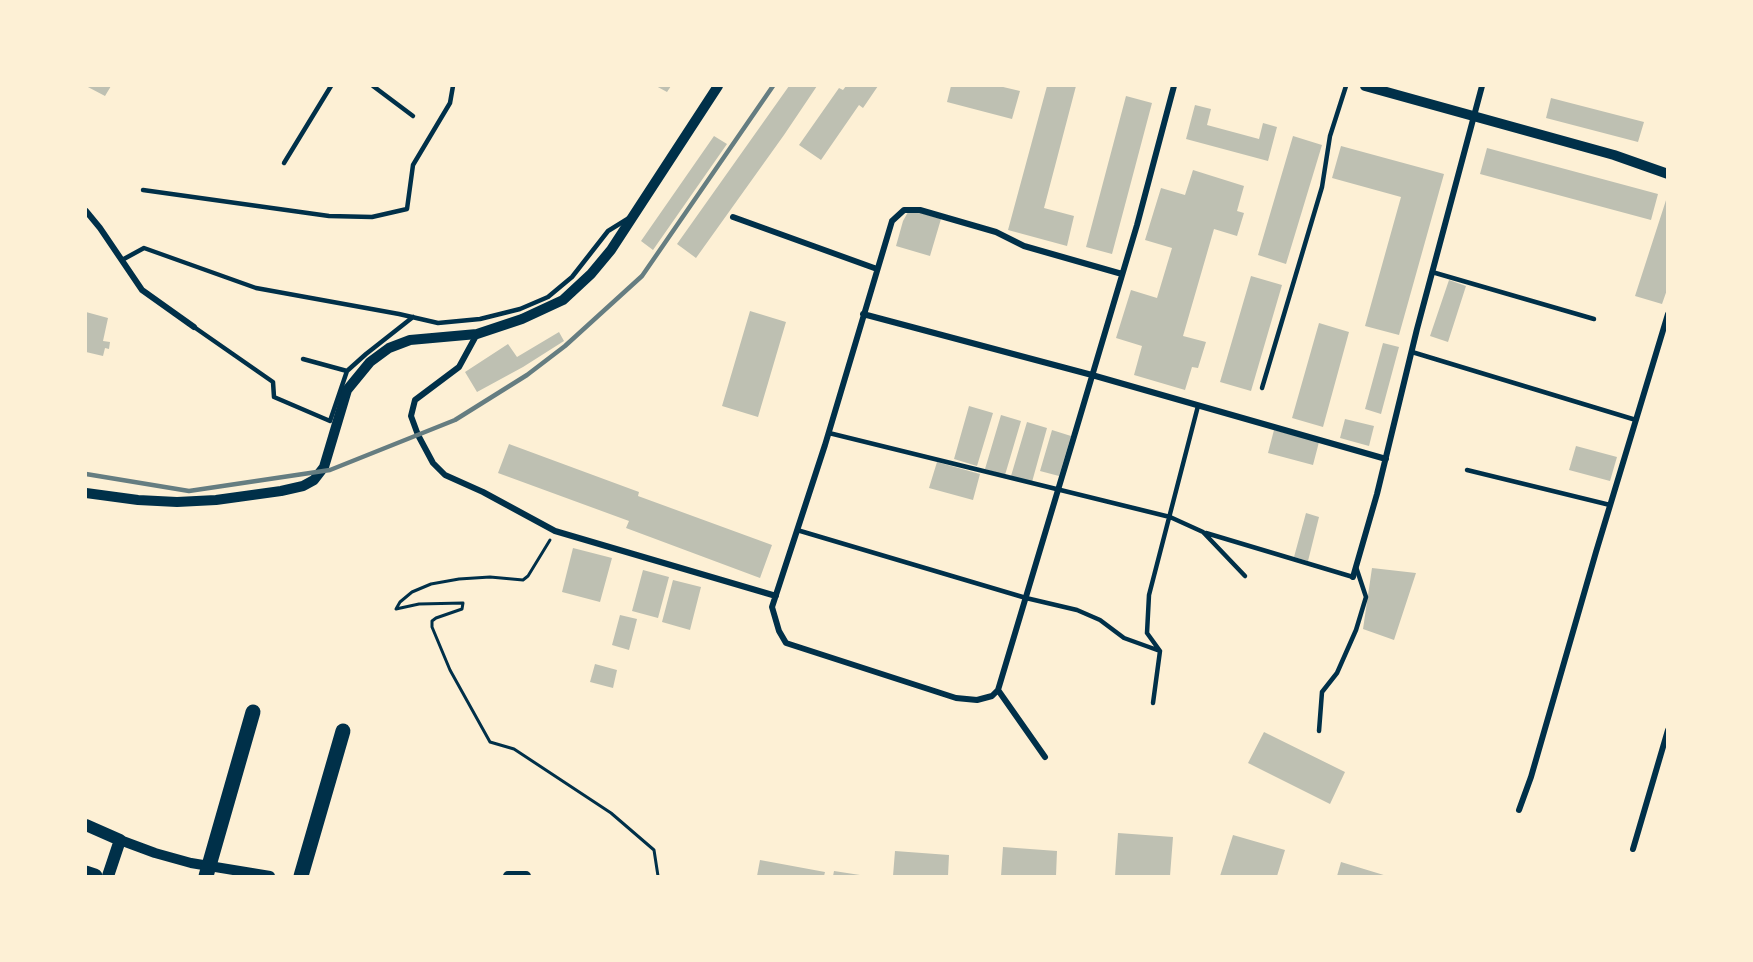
<!DOCTYPE html>
<html>
<head>
<meta charset="utf-8">
<style>
	body { margin:0 }
	#map { position:relative; width:1753px; height:962px; overflow:hidden; background:#fdf0d5; font-family:"Asap Condensed",sans-serif }
	canvas { display:block }
	.frame { position:absolute; inset:0; border:87px solid #fdf0d5; pointer-events:none }
</style>
</head>
<body>
<div id="map">
<canvas width="1753" height="962"></canvas>
<div class="frame"></div>
</div>
<script>
const c = document.querySelector('canvas').getContext('2d');
c.lineJoin = 'round';
function fill(path, color) { c.fillStyle = color; c.fill(path, 'evenodd'); }
const poly = rows => new Path2D(rows.map(r => 'M' + r).join(''));
function trace(path, color, width, dash) { c.strokeStyle = color; c.lineWidth = width; c.lineCap = dash ? 'butt' : 'round'; c.setLineDash(dash || []); c.stroke(path); }
fill(poly([
	[86,86,111,86,105,96],
	[656,86,671,86,667,92],
	[789,86,817,86,784,135,696,258,677,244],
	[846,86,878,86,863,108,859,105,821,160,799,145,839,88,843,90],
	[951,86,999,86,1020,91,1012,119,947,102],
	[1047,86,1076,86,1044,208,1074,216,1067,246,1008,230],
	[1126,96,1152,103,1112,254,1086,247],
	[1551,98,1644,122,1638,142,1546,118],
	[1195,105,1211,109,1207,125,1259,139,1263,123,1277,127,1268,161,1186,139],
	[714,136,727,144,653,250,641,241],
	[1293,136,1322,145,1286,264,1258,255],
	[1341,146,1444,174,1399,335,1365,326,1401,197,1332,178],
	[1487,148,1658,194,1651,220,1480,174],
	[1193,170,1244,186,1237,211,1244,213,1237,236,1214,229,1183,336,1206,342,1198,368,1192,367,1185,390,1134,375,1142,346,1116,338,1131,290,1157,298,1172,248,1145,240,1161,188,1185,195],
	[1668,194,1668,287,1662,304,1635,296],
	[914,211,941,219,930,256,896,246,903,221,908,212],
	[1251,276,1282,285,1251,391,1220,382],
	[1449,280,1466,286,1448,342,1430,336],
	[750,311,786,322,758,417,722,406],
	[86,312,108,318,103,341,110,342,109,349,105,348,103,356,86,352],
	[1319,323,1349,332,1323,427,1292,418],
	[559,332,564,341,523,367,477,392,465,372,508,344,517,357],
	[1383,343,1399,347,1381,414,1365,409],
	[969,406,993,413,977,466,954,459],
	[1001,415,1021,421,1005,475,985,469],
	[1345,419,1374,426,1369,446,1340,438],
	[1027,422,1047,428,1032,482,1011,476],
	[1052,430,1071,436,1059,476,1040,471],
	[1274,430,1319,442,1313,465,1268,453],
	[509,444,639,492,638,496,772,545,760,578,626,528,629,521,498,473],
	[1576,446,1617,457,1610,481,1569,470],
	[937,462,980,474,973,500,929,488],
	[1306,513,1319,517,1308,561,1294,557],
	[573,548,612,558,600,602,562,592],
	[1372,568,1416,573,1394,640,1363,629],
	[643,570,669,577,658,618,632,611],
	[673,580,701,587,690,630,662,622],
	[620,615,637,619,629,650,612,645],
	[595,664,617,670,613,688,590,682],
	[1264,732,1345,772,1330,804,1248,763],
	[1118,833,1173,837,1170,876,1115,876],
	[1233,835,1285,850,1277,876,1220,876],
	[1003,847,1057,851,1056,876,1001,876],
	[895,851,949,855,948,876,893,876],
	[760,860,825,872,824,876,757,876],
	[1341,862,1387,876,1337,876],
	[834,871,860,875,860,876,833,876]
]), '#bec0b2');
trace(poly([
	[550,540,528,576,523,580,490,577,459,579,431,584,412,592,400,602,396,609,419,604,463,603,462,609,436,618,432,621,432,627,450,670,490,742,514,749,611,813,654,850,658,876]
]), '#003049', 3);
trace(poly([
	[373,86,413,116],
	[284,163,331,86],
	[143,190,329,216,372,217,407,209,413,165,450,103,453,86],
	[122,260,144,248,256,288,399,314,438,323,480,319,520,309,548,297,572,277,608,231,629,218],
	[1432,272,1594,319],
	[194,327,273,382,274,397,330,421,347,371],
	[1412,352,1636,420],
	[303,359,347,371,366,354,413,317],
	[1262,388,1322,187,1330,136,1346,86],
	[829,433,1170,517,1203,532,1245,576],
	[1467,470,1610,505],
	[797,530,1026,598,1077,610,1100,620,1124,638,1160,651],
	[1206,533,1353,577],
	[1153,703,1160,651,1147,633,1149,595,1198,406],
	[1319,731,1322,692,1337,673,1356,630,1366,597,1356,567]
]), '#003049', 4.5);
trace(poly([
	[86,211,100,228,142,290,194,327],
	[733,217,877,269],
	[1122,274,1024,246,996,232,920,210,904,210,892,221,825,445,772,607,779,631,786,643,956,698,977,700,992,696,998,690,1073,440,1137,225,1174,86],
	[863,314,1092,375,1386,459],
	[477,334,459,367,415,400,411,416,418,435,433,463,445,475,483,492,555,531,776,596],
	[1353,577,1377,494,1417,329,1482,86],
	[998,690,1045,757],
	[1519,810,1531,777,1596,552,1668,314],
	[1633,849,1668,730]
]), '#003049', 6);
trace(poly([
	[1365,86,1614,155,1668,174],
	[86,493,138,500,177,502,216,500,281,491,303,486,314,480,324,467,347,390,370,362,389,348,410,340,477,334,522,319,563,300,591,274,611,250,718,86],
	[120,840,155,853,191,863,270,876],
	[508,876,526,876]
]), '#003049', 10);
trace(poly([
	[86,825,120,840,108,876]
]), '#003049', 12);
trace(poly([
	[86,873,95,876],
	[206,876,253,712],
	[301,876,343,731]
]), '#003049', 15);
trace(poly([
	[86,474,189,491,330,470,455,420,527,375,565,346,642,276,773,86]
]), '#657d81', 4.5);
</script>
</body>
</html>
